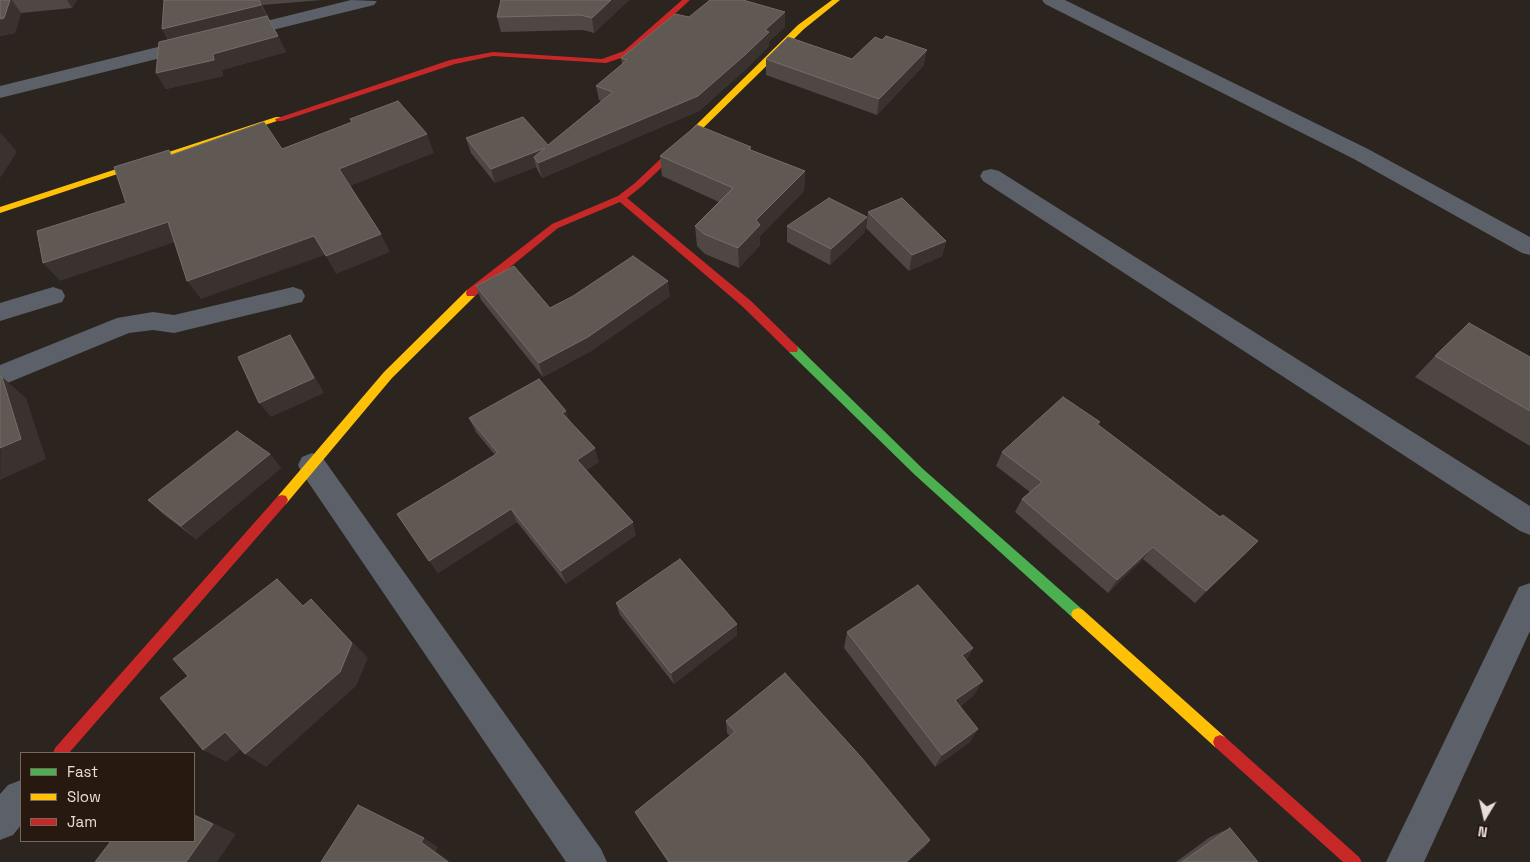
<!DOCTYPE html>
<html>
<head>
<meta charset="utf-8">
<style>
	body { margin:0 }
	#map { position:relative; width:1530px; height:862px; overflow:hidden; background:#2b241f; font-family:"Space Grotesk",sans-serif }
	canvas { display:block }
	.legend { position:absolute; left:20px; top:752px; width:175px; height:90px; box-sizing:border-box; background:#271910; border:1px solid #746860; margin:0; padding:6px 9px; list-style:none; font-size:15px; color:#e8ded7 }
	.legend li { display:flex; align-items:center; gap:10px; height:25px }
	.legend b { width:25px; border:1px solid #746860 }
	.north { position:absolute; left:1460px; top:792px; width:50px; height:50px; -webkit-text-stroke:4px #271910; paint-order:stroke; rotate:189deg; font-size:14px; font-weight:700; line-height:20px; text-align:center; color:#e8ded7 }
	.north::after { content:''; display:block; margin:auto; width:18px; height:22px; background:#e8ded7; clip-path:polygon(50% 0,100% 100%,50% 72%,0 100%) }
</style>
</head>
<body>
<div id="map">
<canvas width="1530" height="862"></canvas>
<ul class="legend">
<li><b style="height:6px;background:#4caf50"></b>Fast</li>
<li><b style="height:6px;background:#ffc107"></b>Slow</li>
<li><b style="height:6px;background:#c62828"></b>Jam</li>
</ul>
<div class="north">N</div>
</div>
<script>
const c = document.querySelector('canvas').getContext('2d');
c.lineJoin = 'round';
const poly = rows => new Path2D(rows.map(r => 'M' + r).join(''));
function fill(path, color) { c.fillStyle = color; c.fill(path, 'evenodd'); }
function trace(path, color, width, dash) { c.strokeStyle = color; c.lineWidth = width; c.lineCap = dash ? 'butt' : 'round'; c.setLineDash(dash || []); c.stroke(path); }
fill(poly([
	[351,0,377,1,374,5,236,39,230,38,227,34,230,30,351,0],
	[1042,0,1065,0,1368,149,1530,237,1530,255,1522,253,1354,159,1045,4,1042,0],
	[194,38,201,40,203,44,201,48,0,98,0,86,194,38],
	[991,169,999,171,1530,506,1530,535,1520,531,983,181,980,176,983,171,991,169],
	[53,287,62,290,65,296,62,302,0,321,0,303,53,287],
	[293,287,302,290,305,296,302,302,174,333,153,330,129,333,0,386,0,365,117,318,153,312,174,315,293,287],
	[312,453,322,457,601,849,607,862,566,862,302,473,298,465,302,457,312,453],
	[1530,583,1530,631,1424,862,1386,862,1519,587,1530,583],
	[21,780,21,825,13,835,0,840,0,794,8,785,21,780]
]), '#5c6069');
fill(poly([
	[793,345,797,346,923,469,1083,610,1085,614,1083,618,1078,620,1073,618,915,475,789,352,788,349,793,345]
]), '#4caf50');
fill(poly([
	[832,0,840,0,804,29,697,134,691,134,691,130,798,25,832,0],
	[276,117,282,117,283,119,0,213,0,207,276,117],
	[471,289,476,293,475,296,392,378,286,504,282,505,278,504,276,500,278,496,384,372,467,290,471,289],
	[1078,608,1083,610,1225,737,1227,742,1225,747,1220,749,1215,747,1073,618,1071,614,1073,610,1078,608]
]), '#ffc107');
fill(poly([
	[682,0,690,0,630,55,606,63,493,56,455,64,282,121,276,121,275,119,450,60,493,52,602,59,624,51,682,0],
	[694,129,698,132,697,134,641,187,627,198,751,301,797,346,798,349,797,352,789,352,743,307,620,202,558,228,475,296,467,296,466,293,467,290,552,224,618,196,635,183,691,130,694,129],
	[282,495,286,496,288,500,286,504,69,753,53,753,55,748,278,496,282,495],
	[1220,735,1225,737,1359,857,1362,862,1343,862,1215,747,1213,742,1215,737,1220,735]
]), '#c62828');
fill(poly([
	[0,0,77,0,72,8,21,13,15,33,0,36],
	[164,0,322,0,262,5,286,52,222,70,223,76,166,89,156,73,168,40],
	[629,0,594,33,583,30,501,32,497,17],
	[785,12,785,27,769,41,769,46,747,68,699,111,542,178,538,171,536,167,495,183,471,153,466,138,548,145,601,101,599,100,596,86,622,65,621,58,689,17],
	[766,59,852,59,924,65,877,115,766,75],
	[751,147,751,150,805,171,804,191,760,236,760,245,739,268,705,254,697,246,695,226,719,202,662,176,660,156],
	[868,212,946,241,942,256,909,271,866,228],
	[787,226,865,232,830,265,787,242],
	[476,286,550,308,670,296,591,351,543,377,481,300],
	[1435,356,1530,357,1530,446,1415,377],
	[469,418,569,421,599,462,586,470,636,535,566,584,517,522,438,573,397,514,495,455,476,432],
	[1098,425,1220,517,1258,541,1195,603,1143,559,1108,593,1015,512,1022,499,1030,492,996,466,1002,452],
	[270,454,281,468,196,539,163,514,148,500],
	[616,603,737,624,737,635,674,684,620,615],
	[847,632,973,648,966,661,974,695,960,706,970,742,935,767,844,648],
	[726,721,930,840,924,848,908,862,668,862,640,821,635,812,730,736,727,733],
	[1230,828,1258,862,1176,862,1210,837]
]), '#4f4743');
fill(poly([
	[10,0,12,0,21,13,15,33,0,36,0,19],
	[67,0,77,0,72,8],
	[611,0,629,0,594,33,592,18],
	[261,5,268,18,169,43,162,29],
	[785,12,785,27,769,41,769,46,747,68,699,111,542,178,538,163,534,157,536,167,495,183,491,169,545,148,765,30],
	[278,36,286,52,222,70,223,76,166,89,156,73,213,54],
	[927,50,924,65,877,115,879,99],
	[1,133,17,152,0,178,0,134],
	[427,134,434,153,348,187,339,169],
	[805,171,804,191,760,236,760,245,739,268,738,248,756,220],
	[867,217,865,232,830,265,831,249],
	[168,222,181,240,60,281,43,263],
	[381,234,390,252,336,274,326,256],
	[314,236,325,255,201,299,187,281],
	[946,241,942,256,909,271,912,255],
	[668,281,670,296,591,351,543,377,539,363],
	[290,335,300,350,324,393,271,417,259,403],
	[2,377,26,398,46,459,0,480],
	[566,411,571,425,562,413],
	[595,448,599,462,581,474,577,460],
	[270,454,281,468,196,539,181,526],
	[511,509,517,522,438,573,429,561],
	[633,522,636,535,566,584,561,571],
	[1258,541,1246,554,1195,603,1206,591],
	[1153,547,1143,559,1108,593,1117,580],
	[311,599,368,658,356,686,266,767,245,754],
	[737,624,737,635,674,684,671,673],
	[973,648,965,663,962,655],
	[983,681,974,695,948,714,955,700],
	[978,729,970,742,935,767,942,755],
	[225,732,247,744,226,762,203,750],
	[194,814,236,834,217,862,186,862],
	[424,838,438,847,436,851,451,862,448,862,421,842],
	[930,840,924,848,908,862,906,862]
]), '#39322e');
const building = poly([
	[0,0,10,0,4,18,0,19,0,0],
	[164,0,259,0,261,5,162,29,164,0],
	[501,0,611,0,592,18,581,15,497,17,501,0],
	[710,0,743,0,785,12,765,30,769,32,746,54,698,96,538,163,534,157,545,148,491,169,466,138,523,117,548,145,613,92,596,86,627,60,621,58,675,14,689,17,710,0],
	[267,16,278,36,213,54,214,60,156,73,159,42,267,16],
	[886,36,927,50,879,99,766,59,788,37,852,59,875,37,882,40,886,36],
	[398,101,427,134,339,169,381,234,326,256,314,236,187,281,168,222,43,263,37,231,126,203,114,167,169,150,171,155,264,122,282,149,352,122,350,119,398,101],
	[697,125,751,147,748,149,805,171,756,220,760,225,738,248,704,234,695,226,733,188,660,156,697,125],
	[829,198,867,217,831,249,787,226,829,198],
	[902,198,946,241,912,255,868,212,902,198],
	[633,256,668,281,588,337,539,363,476,286,514,266,550,308,573,296,633,256],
	[1469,323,1530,357,1530,411,1435,356,1469,323],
	[290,335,314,378,259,403,238,357,290,335],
	[0,377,2,377,21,439,0,448,0,377],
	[539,379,566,411,562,413,595,448,577,460,633,522,561,571,511,509,429,561,397,514,498,453,469,418,539,379],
	[1063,397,1100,422,1097,424,1220,517,1223,515,1258,541,1206,591,1153,547,1117,580,1022,499,1042,482,1002,452,1063,397],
	[237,431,270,454,181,526,148,500,237,431],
	[680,559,737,624,671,673,616,603,680,559],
	[277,579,303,606,311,599,352,643,340,672,245,754,225,732,203,750,160,698,188,676,173,659,277,579],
	[918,585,973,648,962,655,983,681,955,700,978,729,942,755,847,632,918,585],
	[785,673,861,757,930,840,906,862,669,862,635,812,735,732,726,721,785,673],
	[358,805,424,838,421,842,448,862,321,862,358,805],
	[194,815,213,824,186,862,95,862,111,841,194,841,194,815],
	[1230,828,1258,862,1182,862,1230,828]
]);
fill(building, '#5f5853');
trace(building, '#746d68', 1);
</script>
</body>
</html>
